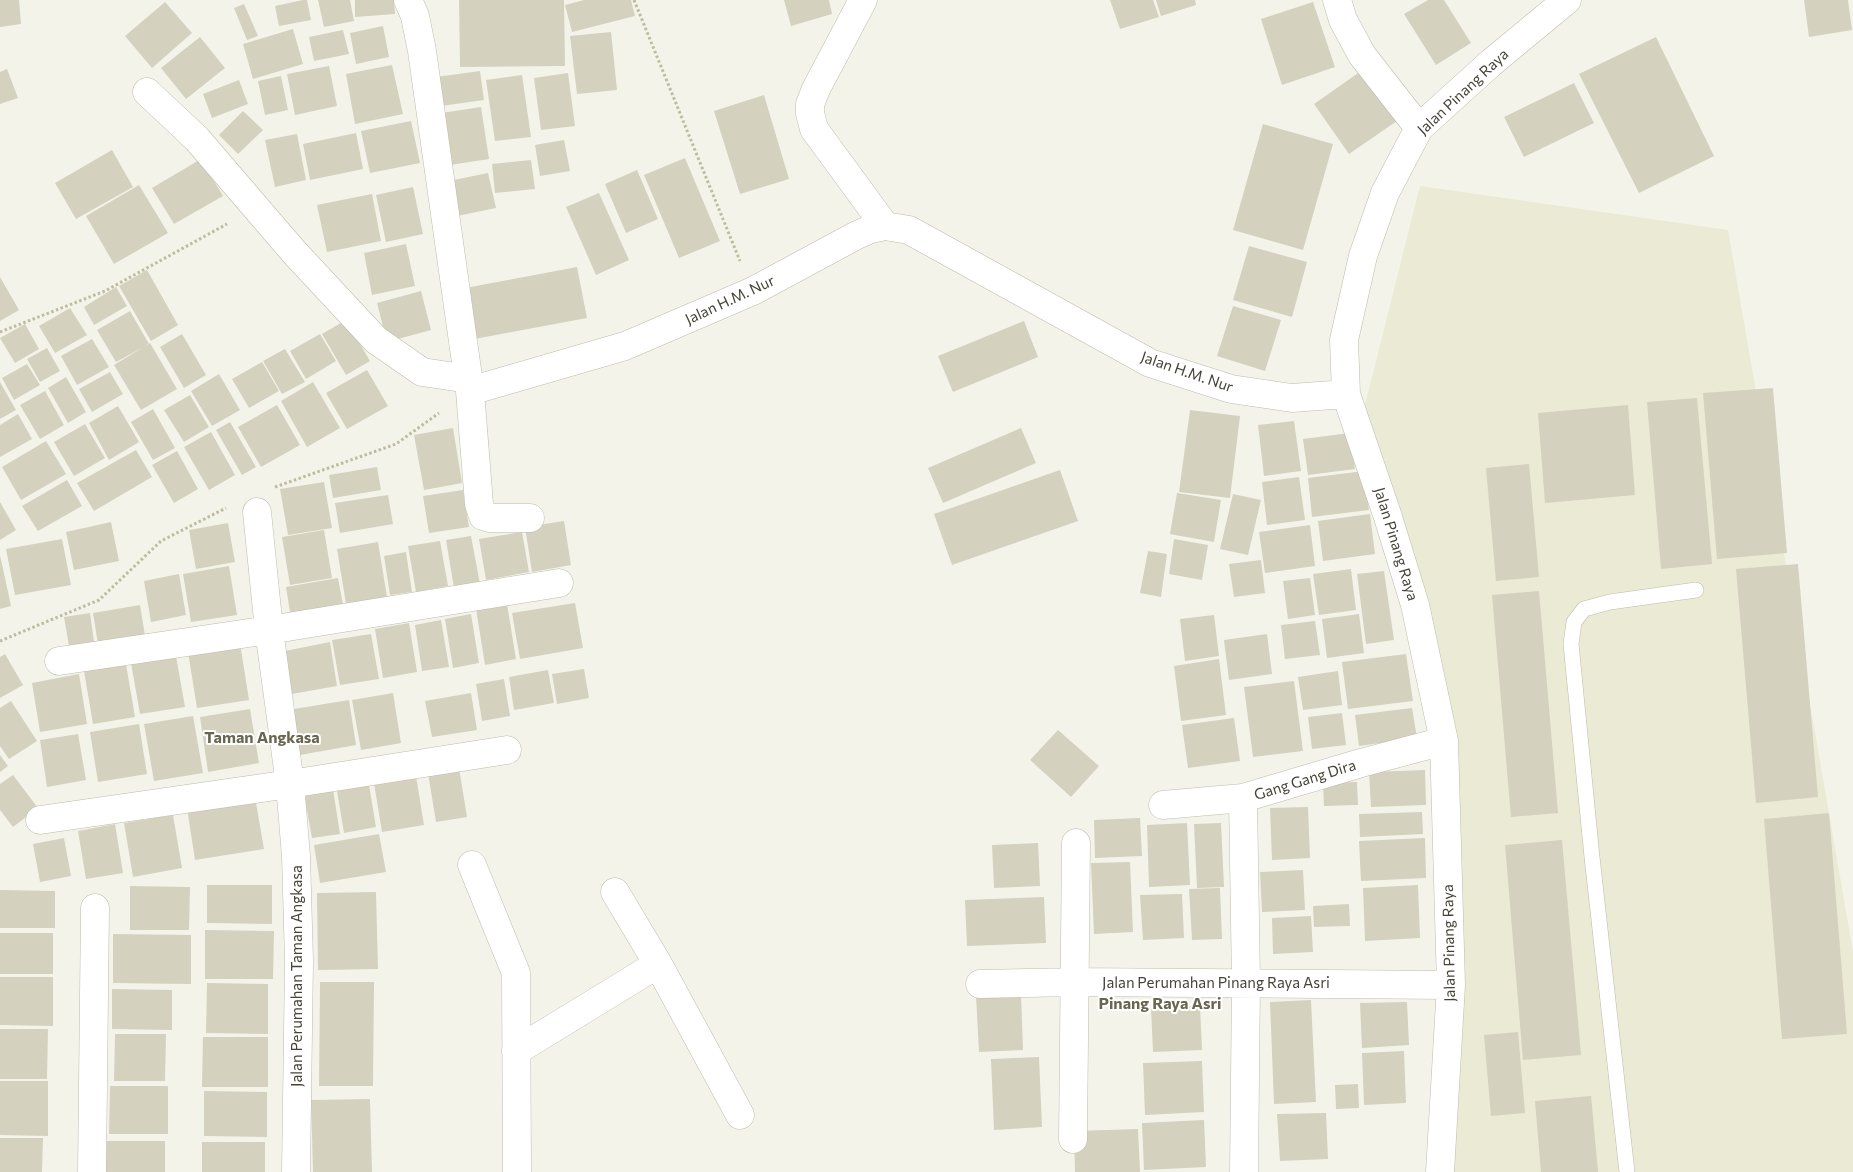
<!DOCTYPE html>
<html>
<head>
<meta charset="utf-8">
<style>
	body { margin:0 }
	canvas { display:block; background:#f3f3e9 }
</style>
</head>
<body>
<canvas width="1853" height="1172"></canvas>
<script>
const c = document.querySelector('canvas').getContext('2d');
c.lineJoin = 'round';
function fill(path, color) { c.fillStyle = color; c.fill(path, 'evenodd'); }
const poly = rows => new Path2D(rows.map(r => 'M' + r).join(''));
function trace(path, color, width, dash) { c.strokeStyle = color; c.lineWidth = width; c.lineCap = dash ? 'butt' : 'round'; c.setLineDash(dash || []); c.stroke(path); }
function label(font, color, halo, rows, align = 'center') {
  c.font = font + ' Commissioner,sans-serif'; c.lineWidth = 4; c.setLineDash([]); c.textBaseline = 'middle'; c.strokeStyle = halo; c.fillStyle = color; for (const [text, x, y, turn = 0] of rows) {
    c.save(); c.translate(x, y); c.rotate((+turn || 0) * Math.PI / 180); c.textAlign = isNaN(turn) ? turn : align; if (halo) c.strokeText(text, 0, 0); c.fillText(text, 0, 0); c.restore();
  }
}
fill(poly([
	[1420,186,1728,230,1853,952,1853,1172,1442,1172,1437,769,1362,417]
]), '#ebead4');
fill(poly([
	[0,0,19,0,21,24,0,27],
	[303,0,307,0,311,20,279,26,275,6],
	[318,0,350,0,354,21,324,27],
	[355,0,394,0,395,14,355,17],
	[459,0,564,0,565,66,460,67],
	[584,0,631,0,635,16,572,32,565,5],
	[784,0,829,0,832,14,791,26],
	[1110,0,1153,0,1159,17,1120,29],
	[1156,0,1195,0,1196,5,1161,16],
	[1428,0,1444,0,1471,43,1436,65,1404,14],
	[1804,0,1848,0,1852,30,1809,37],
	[165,2,192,33,152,68,125,36],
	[1313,2,1335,67,1282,85,1261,19],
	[244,4,258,36,247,40,234,8],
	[383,26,389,57,356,64,350,33],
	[293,29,303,64,253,79,243,44],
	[343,30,349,54,314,61,309,37],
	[611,32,617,90,577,94,570,36],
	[200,37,225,68,186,99,161,68],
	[1656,37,1714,156,1639,193,1579,74],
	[392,65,403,114,355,124,346,74],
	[329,66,337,106,295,115,287,74],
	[7,69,18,98,0,104,0,72],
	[480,71,484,100,441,106,436,77],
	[1361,71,1397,121,1349,154,1314,104],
	[568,73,575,126,541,130,534,78],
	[522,75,531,137,495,141,486,80],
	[281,76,288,110,265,115,258,81],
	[239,80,248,104,212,118,203,94],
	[1574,83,1594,123,1524,157,1504,117],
	[764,95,789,179,740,194,714,111],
	[481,107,489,159,443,166,435,114],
	[243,111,263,130,238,154,219,135],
	[411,121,420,163,370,173,361,131],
	[1263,124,1333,144,1303,250,1233,230],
	[356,133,363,169,310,180,303,144],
	[297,134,306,180,275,187,265,140],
	[564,140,570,171,540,176,535,145],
	[112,150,133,187,76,219,55,183],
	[685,158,720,241,679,258,644,175],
	[201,159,223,196,174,224,152,188],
	[531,160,535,189,495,193,492,164],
	[637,170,658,219,626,233,605,184],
	[488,173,496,208,452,217,444,182],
	[139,185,168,233,114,264,86,216],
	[413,187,423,234,386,242,376,195],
	[599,193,629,260,596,275,566,207],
	[372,194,381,241,327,252,317,205],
	[406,244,415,286,372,295,364,253],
	[1249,246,1307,262,1292,317,1233,300],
	[577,267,587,318,469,340,460,289],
	[147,270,178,325,151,341,119,286],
	[0,277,19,310,0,321],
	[116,287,127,306,94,325,84,307],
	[421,291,431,330,387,342,377,303],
	[1233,306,1281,320,1265,371,1217,356],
	[70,308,87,335,55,353,39,326],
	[130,311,149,344,116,362,97,330],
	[346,320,370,361,346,375,322,334],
	[1024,321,1038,357,953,392,938,356],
	[25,324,39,349,15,363,0,338],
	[182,334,206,375,184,388,160,347],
	[320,334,336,361,306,379,290,351],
	[92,339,109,367,77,385,61,356],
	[150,343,177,389,141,410,114,365],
	[47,348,60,371,40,382,27,359],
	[285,349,305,382,282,394,263,361],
	[262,362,279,391,249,408,232,379],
	[27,364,40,385,14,400,2,378],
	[367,370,388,406,347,429,326,393],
	[110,372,123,394,92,412,79,389],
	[219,374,240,410,212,426,191,391],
	[66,377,86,412,68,423,48,388],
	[0,382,16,410,0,419],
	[313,382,340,428,307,447,281,401],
	[1773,388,1787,553,1717,559,1703,393],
	[45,391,64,425,40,439,20,405],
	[190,395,209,427,184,442,164,410],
	[1697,398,1712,564,1661,569,1647,402],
	[277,405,300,445,261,467,238,427],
	[1628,405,1635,495,1545,503,1538,413],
	[118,406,139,442,109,460,89,423],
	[153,409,175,448,153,460,131,422],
	[1190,410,1240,416,1230,498,1179,492],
	[18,414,32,439,0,457,0,425],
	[1294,421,1301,471,1264,476,1258,425],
	[230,422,256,467,242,475,216,430],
	[85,424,105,458,74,476,54,442],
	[453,428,462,483,424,490,414,435],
	[1021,428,1036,463,943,503,928,468],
	[211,432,235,475,209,490,184,447],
	[1350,433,1355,469,1308,475,1303,439],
	[46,441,66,474,21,500,2,467],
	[136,450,152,477,94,511,77,483],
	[177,451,198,489,174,503,152,465],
	[1529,464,1539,577,1496,581,1486,468],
	[377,467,381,490,333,498,329,475],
	[1060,470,1078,521,952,565,934,514],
	[1364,471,1369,510,1312,517,1308,478],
	[1299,477,1305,520,1267,525,1262,482],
	[67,480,82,506,38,531,22,506],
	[324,482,332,528,288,535,280,489],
	[463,490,469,527,429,533,423,496],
	[1177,493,1221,500,1214,542,1170,534],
	[1233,494,1261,500,1248,555,1220,549],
	[388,495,393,524,340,533,335,503],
	[0,502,16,530,0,540],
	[1370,514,1375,554,1323,561,1318,521],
	[564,521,571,565,532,572,525,527],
	[111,522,119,561,74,570,66,532],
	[228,523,235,562,196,569,189,530],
	[1310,525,1315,566,1265,573,1259,532],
	[324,530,332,578,290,585,282,537],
	[522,532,529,572,486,580,479,539],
	[471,536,480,584,454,588,446,540],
	[62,539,71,585,15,595,6,549],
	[1174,539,1208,545,1202,580,1169,574],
	[440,541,448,586,416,592,408,546],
	[378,542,388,603,347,610,337,549],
	[1148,551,1167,554,1161,597,1140,593],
	[406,552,412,592,390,595,384,556],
	[0,555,11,606,0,609],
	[1261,560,1265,593,1234,597,1229,564],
	[1798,564,1818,797,1756,803,1736,569],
	[229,566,237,615,191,622,183,574],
	[1351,569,1356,610,1319,615,1313,574],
	[1384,571,1394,640,1366,644,1357,574],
	[179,574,186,615,151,622,144,581],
	[338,578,344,610,291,618,286,587],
	[1310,578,1315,615,1288,619,1283,581],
	[1539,591,1558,813,1511,817,1492,595],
	[575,603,583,648,520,659,512,613],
	[507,604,516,659,485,665,476,609],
	[140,605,145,636,98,644,93,613],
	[90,613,94,642,69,646,64,617],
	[471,614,479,663,453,668,445,619],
	[1359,614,1364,653,1327,658,1322,619],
	[1214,615,1219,656,1185,661,1180,619],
	[441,620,449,667,422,671,415,625],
	[1315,621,1320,655,1285,659,1281,625],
	[409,623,417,672,383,678,375,629],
	[371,634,379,679,340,685,332,640],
	[1267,634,1272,674,1229,680,1224,640],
	[330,642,337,686,292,694,285,651],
	[240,643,249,700,197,708,188,652],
	[5,654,23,685,0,698,0,657],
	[1406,654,1413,701,1348,709,1342,662],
	[176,656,185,707,140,714,131,663],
	[1219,659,1226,715,1181,721,1174,666],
	[126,664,135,717,93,724,84,671],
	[584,669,589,698,557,704,552,674],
	[548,670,554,703,514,710,509,677],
	[1338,671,1342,705,1303,710,1298,677],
	[79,674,87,724,40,732,32,683],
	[504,679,510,716,482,721,476,684],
	[1294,681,1303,751,1253,757,1244,687],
	[393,693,401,743,361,750,352,700],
	[471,693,477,730,432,737,425,701],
	[349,700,356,745,289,757,282,711],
	[11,701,37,741,9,759,0,746,0,708],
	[1412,708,1417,738,1359,746,1355,715],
	[250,709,259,763,208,772,200,717],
	[1342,713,1346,745,1312,749,1308,717],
	[193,716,203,773,154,781,144,724],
	[1234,718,1240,761,1188,768,1182,725],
	[139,724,147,774,98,782,90,732],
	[1058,730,1099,766,1071,797,1030,760],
	[78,734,86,780,47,787,40,740],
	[0,755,8,766,0,772],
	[459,768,467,817,436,822,428,773],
	[1425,770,1426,805,1371,807,1369,772],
	[13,775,38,808,13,827,0,810,0,784],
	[416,776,424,825,382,832,374,783],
	[1357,782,1358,805,1324,806,1323,783],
	[369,785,376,827,344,833,337,791],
	[333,789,340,834,312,838,304,794],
	[255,797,264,849,195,860,187,808],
	[1308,807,1310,858,1272,860,1270,808],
	[1422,812,1423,834,1360,837,1359,814],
	[1829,813,1847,1034,1782,1039,1764,819],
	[173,815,182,868,133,877,124,823],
	[1140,818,1142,856,1095,858,1094,820],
	[1187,823,1190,885,1149,887,1147,825],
	[1221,823,1224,887,1197,888,1194,824],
	[115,824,123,873,86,879,78,831],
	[379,834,386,872,320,883,314,845],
	[64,838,71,876,40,882,33,844],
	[1425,838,1426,878,1361,881,1359,841],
	[1562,840,1581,1055,1523,1060,1505,845],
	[1038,843,1040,886,994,888,992,845],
	[1130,862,1133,932,1094,934,1091,863],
	[1303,870,1305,910,1262,912,1260,872],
	[207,885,272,885,272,924,207,923],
	[1418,885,1420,938,1365,941,1363,888],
	[130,886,190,887,189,930,130,930],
	[1220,888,1222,939,1192,940,1189,889],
	[0,890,55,891,55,928,0,928],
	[376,892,378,969,318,970,317,893],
	[1182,894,1184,938,1143,940,1140,895],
	[1044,897,1046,943,967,946,965,900],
	[1349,904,1350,926,1314,927,1313,906],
	[1311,916,1313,952,1273,954,1272,918],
	[205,930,274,931,273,979,205,979],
	[0,933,53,933,53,974,0,974],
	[113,934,191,935,191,984,113,983],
	[0,977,53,977,53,1026,0,1025],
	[320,982,374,982,373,1086,319,1086],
	[207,983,268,984,268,1034,206,1033],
	[112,989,172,990,172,1030,112,1029],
	[1021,995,1023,1050,979,1052,976,996],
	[1311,1000,1316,1102,1274,1104,1270,1002],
	[1407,1002,1409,1045,1362,1048,1360,1003],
	[1200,1006,1202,1050,1153,1052,1151,1008],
	[0,1029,48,1029,47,1079,0,1079],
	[1518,1032,1525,1113,1491,1116,1484,1035],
	[115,1034,166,1034,165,1081,114,1081],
	[203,1037,268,1037,268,1087,202,1087],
	[1404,1051,1406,1103,1364,1105,1362,1053],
	[1039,1057,1042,1127,994,1130,991,1059],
	[1202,1061,1204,1112,1145,1115,1143,1063],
	[0,1081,48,1081,48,1136,0,1135],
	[1358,1084,1359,1108,1336,1109,1335,1085],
	[110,1086,168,1086,168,1134,109,1134],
	[204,1091,267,1092,267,1137,204,1136],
	[1591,1096,1598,1172,1541,1172,1535,1101],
	[370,1099,372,1172,313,1172,311,1100],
	[1326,1113,1328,1159,1280,1161,1277,1114],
	[1204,1120,1206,1167,1144,1170,1142,1123],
	[1138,1129,1140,1172,1075,1172,1074,1131],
	[0,1138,43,1138,42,1172,0,1172],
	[106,1141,165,1141,165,1172,106,1172],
	[202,1142,265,1142,265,1172,202,1172]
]), '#d4d1bf');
const service = poly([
	[1627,1172,1592,857,1571,644,1574,622,1584,609,1610,602,1696,590]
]);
const minor = poly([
	[408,0,415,16,422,51,470,391,625,346,753,291,857,235,871,229,885,226,909,230,1150,363,1231,389,1292,398,1346,394],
	[863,0,816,89,810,104,810,113,814,129,885,226],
	[1337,0,1343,20,1362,55,1419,128],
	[147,92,197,139,294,252,376,340,422,372,469,379],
	[470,391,479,504,483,516,490,518,530,518],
	[257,512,269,630,290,784,296,856,299,961,296,1172],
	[59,661,269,630,559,583],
	[1243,798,1246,983,1244,1172],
	[1163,805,1243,798,1361,763,1444,741],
	[40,820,290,784,507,750],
	[472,865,516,973,517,1172],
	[615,892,658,964,740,1115],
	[980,984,1074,982,1451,985],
	[516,1051,658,964],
	[1073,1139,1076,843],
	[92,1172,95,908],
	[1440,1172,1451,985,1444,741,1415,605,1388,517,1346,394,1344,340,1363,256,1385,193,1419,128,1492,62,1567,0]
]);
trace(service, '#bebcac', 16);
trace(minor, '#bebcac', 29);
trace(poly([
	[634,0,740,261],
	[0,332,105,291,227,224],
	[275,487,396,444,439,413],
	[0,641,99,600,161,541,226,508]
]), '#bebb9f', 3, [2.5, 2.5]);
trace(service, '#fff', 15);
trace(minor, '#fff', 28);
label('15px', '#464438', '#fff', [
	["Jalan Pinang Raya",1463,92,-43],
	["Jalan H.M. Nur",730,300,-25],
	["Jalan H.M. Nur",1187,372,19],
	["Jalan Pinang Raya",1396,544,73],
	["Gang Gang Dira",1305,780,-17],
	["Jalan Pinang Raya",1449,943,-91],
	["Jalan Perumahan Taman Angkasa",297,976,-90],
	["Jalan Perumahan Pinang Raya Asri",1216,983]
]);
label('bold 16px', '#686550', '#fff', [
	["Taman Angkasa",262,738],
	["Pinang Raya Asri",1160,1004]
]);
</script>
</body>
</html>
